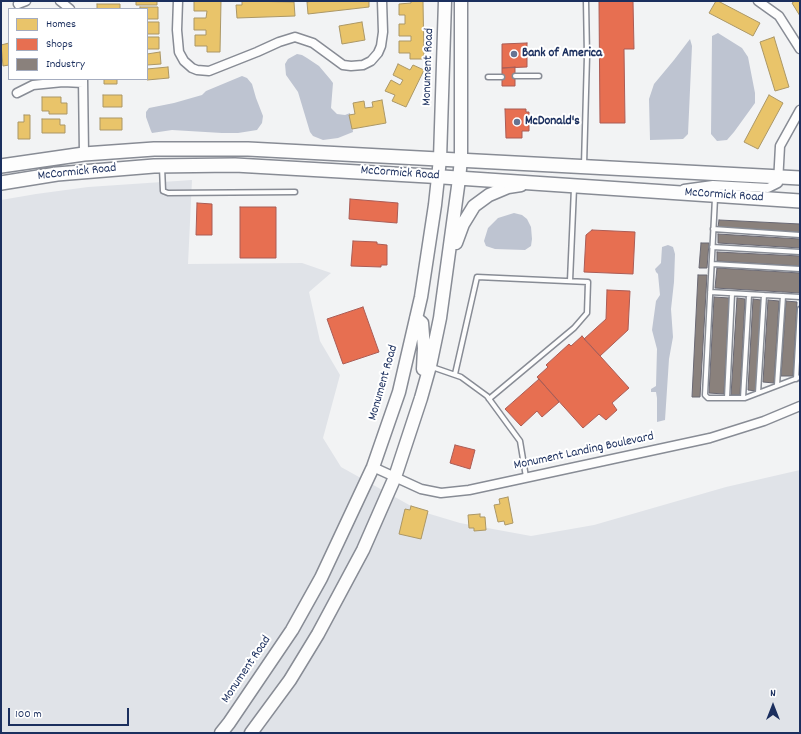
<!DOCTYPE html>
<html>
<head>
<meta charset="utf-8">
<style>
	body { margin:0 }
	#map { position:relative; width:801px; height:734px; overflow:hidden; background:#f2f3f4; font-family:Dekko,sans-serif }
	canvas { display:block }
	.frame { position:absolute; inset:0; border:2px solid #1b2f5e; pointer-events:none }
	.legend { position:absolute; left:8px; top:8px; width:140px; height:72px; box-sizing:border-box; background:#fff; border:1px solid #a4acbf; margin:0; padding:5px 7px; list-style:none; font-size:12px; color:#1b2f5e }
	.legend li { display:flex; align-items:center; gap:8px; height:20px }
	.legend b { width:20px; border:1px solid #a4acbf }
	.north { position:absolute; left:753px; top:686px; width:40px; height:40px; -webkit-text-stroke:3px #fff; paint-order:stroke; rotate:0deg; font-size:11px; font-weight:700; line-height:16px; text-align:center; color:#1b2f5e }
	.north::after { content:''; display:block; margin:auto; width:14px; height:18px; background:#1b2f5e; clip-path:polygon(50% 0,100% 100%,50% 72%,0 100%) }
	.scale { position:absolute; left:8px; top:708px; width:121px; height:18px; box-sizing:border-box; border:2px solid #1b2f5e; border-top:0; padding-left:5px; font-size:12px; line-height:14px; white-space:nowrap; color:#1b2f5e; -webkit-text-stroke:3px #fff; paint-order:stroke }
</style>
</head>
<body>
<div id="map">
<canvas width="801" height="734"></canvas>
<div class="frame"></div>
<ul class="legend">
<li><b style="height:11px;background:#e9c46a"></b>Homes</li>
<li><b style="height:11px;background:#e76f51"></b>Shops</li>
<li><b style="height:11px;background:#8a817c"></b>Industry</li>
</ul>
<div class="north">N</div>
<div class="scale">100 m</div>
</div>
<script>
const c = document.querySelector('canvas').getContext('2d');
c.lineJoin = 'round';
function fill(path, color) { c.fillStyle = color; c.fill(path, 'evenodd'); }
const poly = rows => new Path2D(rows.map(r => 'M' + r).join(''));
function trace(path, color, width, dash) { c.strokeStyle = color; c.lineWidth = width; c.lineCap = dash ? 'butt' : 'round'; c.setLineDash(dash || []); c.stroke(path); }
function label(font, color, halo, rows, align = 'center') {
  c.font = font + ' Dekko,sans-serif'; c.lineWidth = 4; c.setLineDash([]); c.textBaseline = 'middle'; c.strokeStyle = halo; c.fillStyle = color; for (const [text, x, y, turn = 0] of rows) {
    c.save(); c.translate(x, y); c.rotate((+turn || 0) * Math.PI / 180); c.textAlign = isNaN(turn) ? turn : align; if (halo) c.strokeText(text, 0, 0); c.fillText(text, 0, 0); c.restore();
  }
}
fill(poly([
	[192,180,188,264,302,263,331,273,309,292,320,341,340,375,323,438,341,467,420,511,460,523,531,536,594,525,726,487,800,470,800,733,1,733,1,200,36,194,88,187]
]), '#e0e3e8');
fill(poly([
	[718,33,742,48,748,57,755,93,755,103,734,132,727,140,717,141,711,134,712,36],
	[690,39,692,46,688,134,683,139,650,140,649,99,654,84,674,60],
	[297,54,302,55,307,58,319,66,330,79,333,83,331,108,337,114,345,115,350,113,353,132,338,138,323,140,313,136,310,132,298,92,286,75,285,64,288,59],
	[242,76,247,78,252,84,256,98,263,116,262,123,257,130,238,133,222,133,172,130,152,133,151,131,146,117,146,112,149,108,174,103,202,95,206,91],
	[514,213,522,215,527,219,531,227,532,239,531,246,525,250,495,249,486,246,484,241,488,228,498,218],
	[668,245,673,247,675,254,674,282,671,309,673,337,669,359,665,420,657,422,657,398,656,392,651,392,651,389,656,386,657,349,652,330,656,301,660,295,658,274,656,272,655,269,661,263,662,247]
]), '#bec4d1');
const homes = poly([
	[136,1,157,1,157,5,136,5,136,1],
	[194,1,221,1,220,52,207,52,207,46,195,46,195,35,206,35,206,30,194,30,194,18,206,18,207,11,194,11,194,1],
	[242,1,294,2,295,16,237,18,236,5,242,5,242,1],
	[312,1,369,1,369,7,308,14,307,2,312,1],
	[411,1,423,1,424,59,410,59,410,53,399,53,399,41,411,41,411,36,399,36,399,24,405,24,405,15,399,15,399,4,411,3,411,1],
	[716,1,718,1,760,23,753,36,709,13,716,1],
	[795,1,800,1,800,16,792,3,795,1],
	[97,4,120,4,120,9,97,9,97,4],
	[140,7,158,7,158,19,147,19,147,9,140,9,140,7],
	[147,22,159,22,159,34,147,34,147,22],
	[362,22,365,40,342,44,339,26,362,22],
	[147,37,159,37,159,49,147,49,147,37],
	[774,37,789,87,775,91,760,42,774,37],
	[9,43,9,65,3,66,1,45,9,43],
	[160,52,161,64,147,65,147,54,160,52],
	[398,64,410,70,413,65,424,70,406,107,392,101,395,95,385,91,391,80,400,85,403,80,393,75,398,64],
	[168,67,169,78,147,80,147,69,168,67],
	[104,79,117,79,117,84,104,84,104,79],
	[103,95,122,95,122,107,103,107,103,95],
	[769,95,783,103,758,149,744,142,769,95],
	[42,97,61,97,61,103,67,103,67,114,49,114,49,111,42,111,42,97],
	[382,100,386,123,352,129,349,115,355,114,353,103,364,101,365,108,373,107,372,102,382,100],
	[24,115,30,115,30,139,18,139,18,122,24,122,24,115],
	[100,118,122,118,122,130,100,130,100,118],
	[42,119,60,119,60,125,65,125,65,133,42,133,42,119],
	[508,497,513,523,505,525,504,521,498,522,494,505,500,504,499,499,508,497],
	[411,506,428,511,421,539,399,534,405,509,410,510,411,506],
	[480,514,480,517,485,517,486,530,474,531,474,528,469,528,468,515,480,514]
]);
fill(homes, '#e9c46a');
trace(homes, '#ab9766', 1);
const shops = poly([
	[599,1,633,1,634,49,624,49,625,123,600,123,599,1],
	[527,43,527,67,502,68,502,44,527,43],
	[515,67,515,86,502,86,502,68,515,67],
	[505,109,526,109,526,112,529,112,529,131,522,131,522,138,506,138,505,109],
	[350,199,398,203,397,223,349,219,350,199],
	[197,203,212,204,212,235,196,235,197,203],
	[240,207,276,207,276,258,240,258,240,207],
	[592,230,635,232,633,274,584,272,586,235,592,230],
	[353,241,377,242,377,244,387,245,387,265,381,265,381,267,351,266,353,241],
	[607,290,630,291,628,330,600,356,584,339,606,319,607,290],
	[363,307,379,352,343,364,327,319,363,307],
	[582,336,629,388,612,403,617,410,606,420,599,414,583,428,537,377,548,367,546,365,569,344,571,346,582,336],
	[539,379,559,402,542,417,537,411,521,426,505,409,539,379],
	[455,445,475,450,470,469,450,463,455,445]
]);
fill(shops, '#e76f51');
trace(shops, '#aa5c55', 1);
const industry = poly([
	[719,220,800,224,800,232,718,227,719,220],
	[718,234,800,239,800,248,718,243,718,234],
	[701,243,709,243,707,268,699,268,701,243],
	[717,252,800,256,800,266,717,261,717,252],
	[717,268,800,273,800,293,715,288,717,268],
	[698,275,707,275,700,397,692,397,698,275],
	[714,297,729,298,724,394,709,393,714,297],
	[737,298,745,299,740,395,731,395,737,298],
	[753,299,761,300,756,391,748,390,753,299],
	[768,300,779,301,774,383,763,382,768,300],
	[786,301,797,302,793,376,781,376,786,301]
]);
fill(industry, '#8a817c');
trace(industry, '#696873', 1);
const lane = poly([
	[515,76,539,76],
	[488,77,502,77],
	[584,165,587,56,586,1],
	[162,167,163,191,168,193,295,192],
	[715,198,705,395,708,398,745,398,800,377],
	[713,229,800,235],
	[712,247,800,252],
	[712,264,800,269],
	[570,281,574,188],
	[710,292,800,297],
	[432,367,461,377,487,396,520,441,526,477],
	[455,374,477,277,588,282,587,313,574,328,489,399],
	[796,379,800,309],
	[777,385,783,296],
	[758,393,764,295],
	[727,398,732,294],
	[743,398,749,295]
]);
const street = poly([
	[60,1,70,9],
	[178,1,177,30,179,52,184,61,192,68,197,70,209,71,257,52,279,42,295,37,313,43,343,65,351,66,363,65,371,61,378,53,381,46,383,32,382,1],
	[758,1,779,16,800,49],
	[18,4,26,1],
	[83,79,84,154],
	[17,93,33,85,63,82,83,83],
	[684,189,713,185,768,188,778,183,780,146,800,110],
	[373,467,421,489,441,493,469,490,710,438,764,421,800,406]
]);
const secondary = poly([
	[456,243,463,224,474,206,489,195,508,187,521,185],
	[416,318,422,323,424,348,423,369],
	[221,733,229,723,292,630,321,578,373,467,399,392,421,297,435,205,440,159,445,1],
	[251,733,290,680,318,634,363,550,395,477,421,398,430,366,440,318,459,179,461,159,461,1]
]);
const primary = poly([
	[1,166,84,154,154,149,248,149,800,178],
	[1,183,57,174,154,166,235,165,428,176,800,201]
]);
trace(lane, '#888c95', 7);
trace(street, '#888c95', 11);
trace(secondary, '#888c95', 15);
trace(primary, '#888c95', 16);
trace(lane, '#fdfdfd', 4);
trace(street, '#fdfdfd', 8);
trace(secondary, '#fdfdfd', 12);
trace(primary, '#fdfdfd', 13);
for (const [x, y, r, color] of [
	[514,54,4,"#667492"],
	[517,122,4,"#667492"]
]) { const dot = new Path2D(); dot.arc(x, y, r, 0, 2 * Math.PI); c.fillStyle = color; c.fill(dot); trace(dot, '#fff', 1.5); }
label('bold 13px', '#1b2f5e', '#fff', [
	["Bank of America",522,54],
	["McDonald's",525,122]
], 'left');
label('13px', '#1b2f5e', '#fff', [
	["Monument Road",429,67,-88],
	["McCormick Road",77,173,-6],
	["McCormick Road",400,174,4],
	["McCormick Road",724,196,4],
	["Monument Road",384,383,-74],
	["Monument Landing Boulevard",584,452,-12],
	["Monument Road",247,670,-56]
]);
</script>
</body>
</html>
